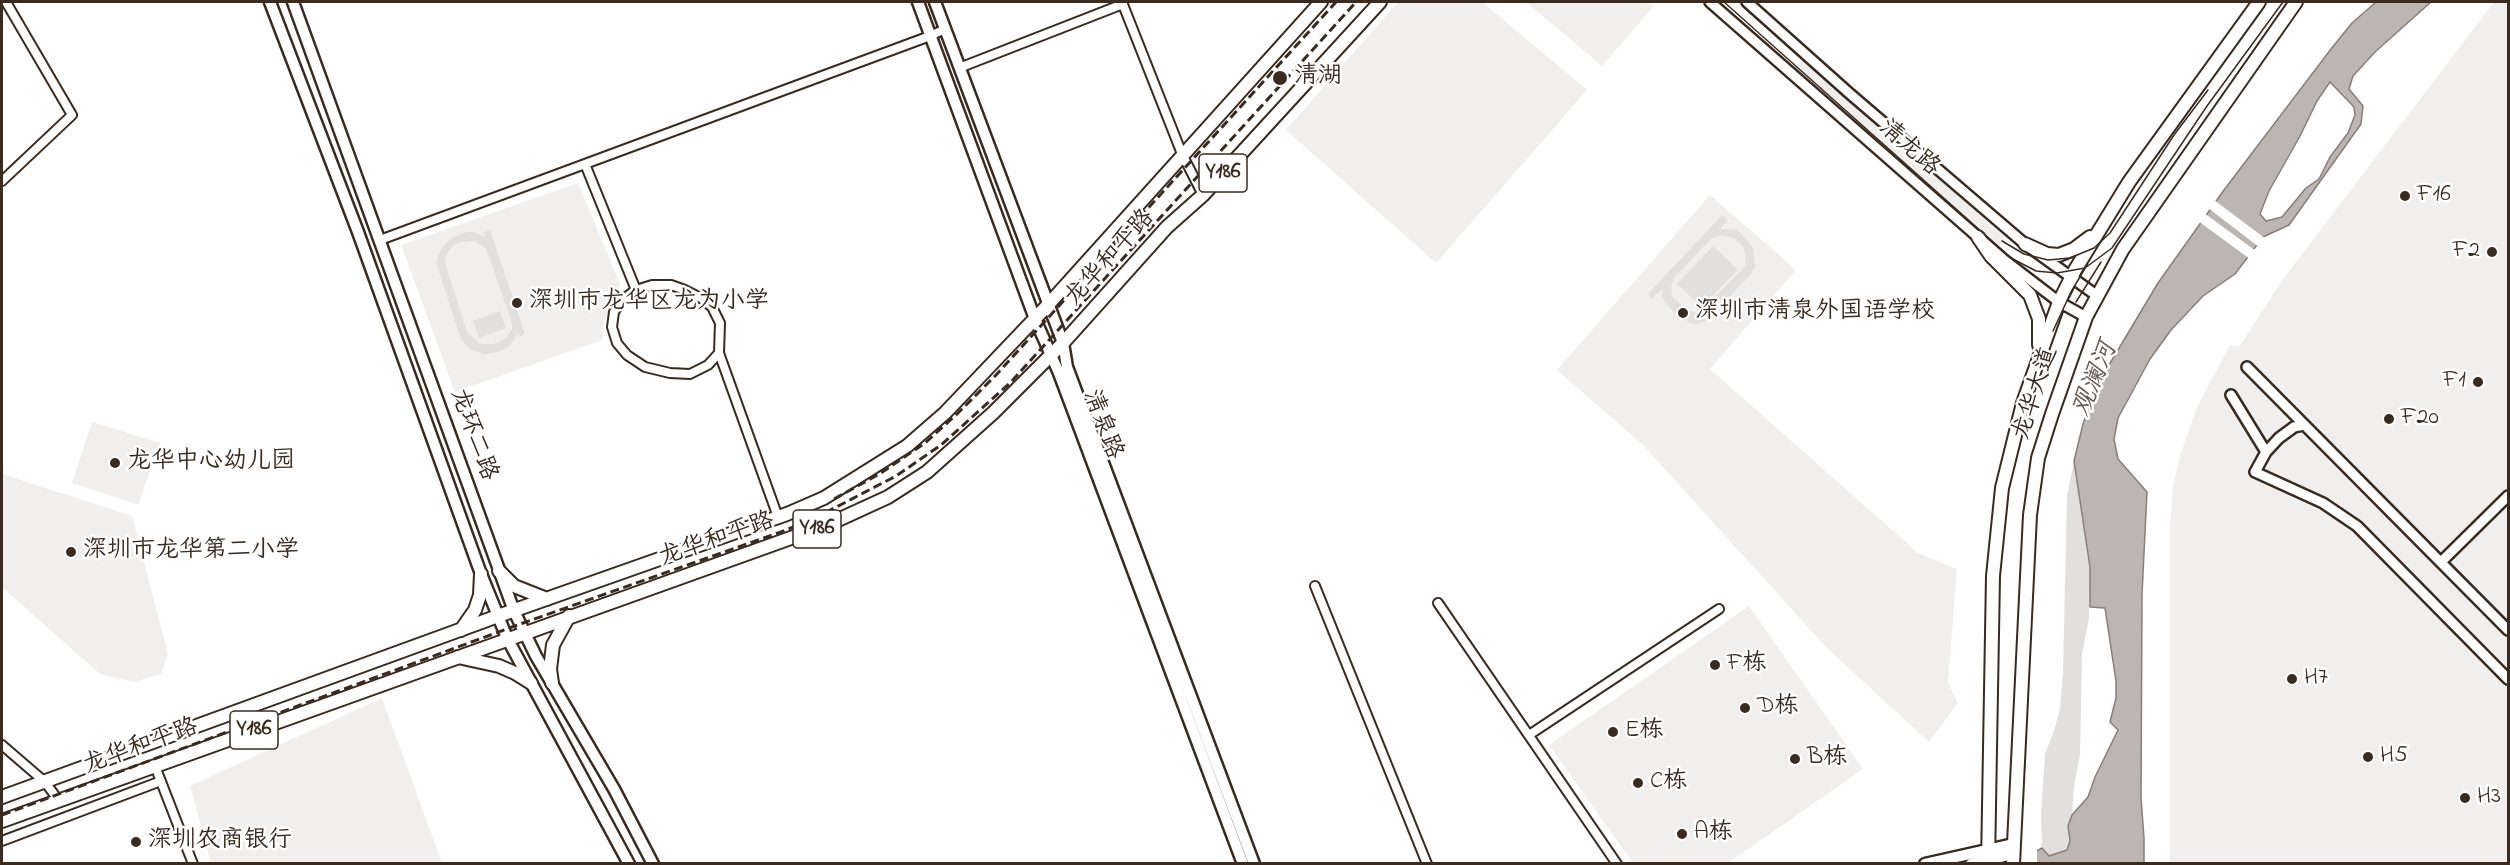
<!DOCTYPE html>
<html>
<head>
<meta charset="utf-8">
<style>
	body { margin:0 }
	#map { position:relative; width:2510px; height:865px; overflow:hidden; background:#fff; font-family:"Indie Flower",sans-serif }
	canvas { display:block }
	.frame { position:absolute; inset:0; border:3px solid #3b2a1e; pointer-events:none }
</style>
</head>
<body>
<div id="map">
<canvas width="2510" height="865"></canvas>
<div class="frame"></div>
</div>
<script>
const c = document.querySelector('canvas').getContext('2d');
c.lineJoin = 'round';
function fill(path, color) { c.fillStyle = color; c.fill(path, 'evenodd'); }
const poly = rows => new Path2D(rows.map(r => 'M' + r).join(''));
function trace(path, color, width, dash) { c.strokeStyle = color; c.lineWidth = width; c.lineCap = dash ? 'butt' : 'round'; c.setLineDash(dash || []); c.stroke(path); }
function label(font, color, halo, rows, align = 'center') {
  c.font = font + ' "Indie Flower","LXGW WenKai TC",sans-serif'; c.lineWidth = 5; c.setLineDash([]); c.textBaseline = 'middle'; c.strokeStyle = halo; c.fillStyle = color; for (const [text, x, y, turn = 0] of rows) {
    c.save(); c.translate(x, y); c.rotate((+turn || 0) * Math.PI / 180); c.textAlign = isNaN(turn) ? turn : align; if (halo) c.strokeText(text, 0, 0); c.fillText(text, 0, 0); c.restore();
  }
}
fill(poly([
	[1398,2,1482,2,1587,90,1436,263,1286,130],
	[1526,2,1646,2,1653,7,1602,66],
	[2494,2,2508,2,2508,863,2170,864,2170,524,2173,487,2180,456,2197,407,2230,345,2239,347,2283,279],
	[1804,57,2005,238,1997,248,1794,69],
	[578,183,620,284,604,323,602,340,455,392,401,245],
	[1710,195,1796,270,1710,369,1918,553,1957,569,1948,683,1958,703,1929,742,1827,648,1643,445,1557,370],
	[92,422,160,443,138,505,72,483],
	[2,474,132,516,168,654,161,674,134,682,100,674,2,587],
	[1749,606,1863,769,1728,863,1633,863,1549,745],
	[382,698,442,863,211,863,190,786]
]), '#f1efee');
fill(poly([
	[1722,215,1727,221,1720,229,1737,230,1746,239,1753,248,1755,266,1750,275,1706,321,1697,324,1690,323,1676,314,1665,303,1662,296,1663,288,1652,299,1648,294],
	[1722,235,1734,238,1743,246,1746,257,1745,266,1702,310,1696,312,1685,310,1672,296,1671,287,1674,278,1712,238],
	[490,230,525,334,519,337,518,333,509,347,498,352,485,354,471,350,461,340,436,262,441,249,451,238,466,232,474,232,485,237,484,232],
	[474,241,486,248,512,323,512,329,505,339,493,344,480,344,467,332,445,263,446,256,451,247,461,242],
	[1713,246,1738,270,1702,307,1677,284],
	[500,311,506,328,479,338,473,321],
	[2074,461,2090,567,2089,618,2082,655,2080,755,2074,786,2072,815,2068,826,2069,846,2063,852,2049,856,2042,848,2041,814,2045,754,2054,731,2060,709,2063,672,2067,496]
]), '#e2e0de');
const water = poly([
	[2376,2,2431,2,2375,52,2353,76,2349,89,2363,106,2361,124,2289,225,2263,237,2235,274,2203,296,2171,330,2150,359,2118,418,2114,439,2118,459,2147,492,2142,594,2141,798,2144,838,2144,863,2014,864,2042,848,2049,856,2067,850,2070,841,2068,826,2072,815,2088,797,2095,777,2118,730,2110,722,2116,698,2116,681,2105,608,2090,607,2090,567,2074,461,2083,424,2097,385,2158,283,2224,190,2331,49,2352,23,2376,2],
	[2330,82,2354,107,2355,115,2348,133,2330,157,2319,179,2306,188,2282,217,2266,221,2260,214,2269,191,2300,136,2317,101,2330,82]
]);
fill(water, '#bcb6b3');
trace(water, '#887e77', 1.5);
fill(poly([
	[2214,200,2266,239,2259,247,2208,208],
	[2204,213,2256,251,2250,259,2198,221],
	[2037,847,2037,864,2011,864,2011,862]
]), '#fff');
const minor = poly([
	[1122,2,1182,154,1203,195],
	[959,68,1123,4],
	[585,164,636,290],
	[2,181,72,115,6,2],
	[380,240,930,36,945,29],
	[719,353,708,365,690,374,670,373,645,367,627,355,617,343,612,327,614,312,622,300,636,290,652,285,671,285,685,290,701,298,712,307,720,323,719,353,778,517],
	[1315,586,1427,864],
	[1438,603,1617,864],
	[1529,735,1719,609],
	[2,745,45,782,59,801],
	[155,766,193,864],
	[2,841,161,781]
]);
const tertiary = poly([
	[1710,2,2003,259,2059,302,2086,317],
	[1747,2,1849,93,2025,244,2096,295],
	[2247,367,2508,630],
	[2231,395,2266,452],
	[2304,425,2294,427,2279,438,2266,452,2255,472,2323,503,2357,526,2508,679],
	[2441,562,2508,496]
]);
const secondary = poly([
	[270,2,358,232,481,574,507,638,629,864],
	[293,2,514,611,536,656,614,789,653,864],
	[918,2,1035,319,1059,373,1243,864],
	[935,2,1063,343,1067,367,1254,864],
	[1925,864,2014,844],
	[1971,864,2013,854]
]);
const primary = poly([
	[1978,237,1991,256,2030,295,2039,319,2039,345],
	[2025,244,2047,254,2059,255,2074,249,2090,237],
	[499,571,514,586,547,599],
	[461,630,475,610,480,595,481,574],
	[458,657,499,666,515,673,531,683],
	[552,683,550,669,553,645,569,616],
	[2,797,498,616,787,514,824,498,907,446,945,413,1047,306,1321,2],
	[2,821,827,525,888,497,927,472,993,413,1063,343,1167,227,1203,195,1380,2],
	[1988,864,1993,576,2002,488,2023,403,2059,302,2075,270,2129,182,2259,2],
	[2013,864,2030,515,2038,458,2052,414,2086,317,2123,249,2296,2]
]);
trace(minor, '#3b2a1e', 12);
trace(tertiary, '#3b2a1e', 14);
trace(secondary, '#3b2a1e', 15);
trace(primary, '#3b2a1e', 16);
trace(minor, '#fff', 8);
trace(tertiary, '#fff', 9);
trace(secondary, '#fff', 10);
trace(primary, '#fff', 12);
trace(poly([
	[1724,2,2011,258,2036,271,2057,273,2085,268,2112,248,2207,106,2283,2],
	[2002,241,2024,254,2048,260,2070,258,2094,248,2110,233,2174,135,2208,90],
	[2076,302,2101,262],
	[2053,331,2071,292,2087,265]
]), '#3b2a1e', 1.5);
trace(poly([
	[834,499,881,473,925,443,958,413,996,375,1336,2],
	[2,815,523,623,781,532,821,515,896,476,941,445,1010,383,1356,2]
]), '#3b2a1e', 3, [9, 4.5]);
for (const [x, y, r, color] of [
	[1280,78,8,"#3b2a1e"],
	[2405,196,6,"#3b2a1e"],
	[2492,252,6,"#3b2a1e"],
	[517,303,6,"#3b2a1e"],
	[1683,313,6,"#3b2a1e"],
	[2478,382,6,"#3b2a1e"],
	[2389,419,6,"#3b2a1e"],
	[115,463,6,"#3b2a1e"],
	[71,552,6,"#3b2a1e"],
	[1715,665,6,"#3b2a1e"],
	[2292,679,6,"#3b2a1e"],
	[1745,708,6,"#3b2a1e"],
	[1613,732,6,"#3b2a1e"],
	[2368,757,6,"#3b2a1e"],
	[1795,759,6,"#3b2a1e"],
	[1638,783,6,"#3b2a1e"],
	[2465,798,6,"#3b2a1e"],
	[1682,834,6,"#3b2a1e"],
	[136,842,6,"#3b2a1e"]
]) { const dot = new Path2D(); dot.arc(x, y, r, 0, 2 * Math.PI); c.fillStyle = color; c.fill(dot); trace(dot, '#fff', 2); }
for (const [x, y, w] of [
	[1223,173,48],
	[817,529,48],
	[254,730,48]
]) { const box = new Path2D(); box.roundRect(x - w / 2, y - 19, w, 38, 4.5); c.fillStyle = '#fff'; c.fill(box); trace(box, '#3b2a1e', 1.5); }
label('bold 22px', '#3b2a1e', null, [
	["Y186",1223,173],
	["Y186",817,529],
	["Y186",254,730]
]);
label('24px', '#3b2a1e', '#fff', [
	["清湖",1294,78],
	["F16",2417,196],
	["F2",2480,252,"right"],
	["深圳市龙华区龙为小学",529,303],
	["深圳市清泉外国语学校",1695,313],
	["F1",2466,382,"right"],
	["F20",2401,419],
	["龙华中心幼儿园",127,463],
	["深圳市龙华第二小学",83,552],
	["F栋",1727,665],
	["H7",2304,679],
	["D栋",1757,708],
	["E栋",1625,732],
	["H5",2380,757],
	["B栋",1807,759],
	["C栋",1650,783],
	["H3",2477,798],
	["A栋",1694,834],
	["深圳农商银行",148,842]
], 'left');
label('24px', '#3b2a1e', '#fff', [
	["清龙路",1908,149,41],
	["龙华和平路",1111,259,-48],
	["龙华大道",2037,394,-72],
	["清泉路",1101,425,69],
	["龙环二路",472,435,70],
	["龙华和平路",717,541,-19],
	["龙华和平路",141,748,-20]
]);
label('italic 26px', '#685b52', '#fff', [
	["观澜河",2097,380,-68]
]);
</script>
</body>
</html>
